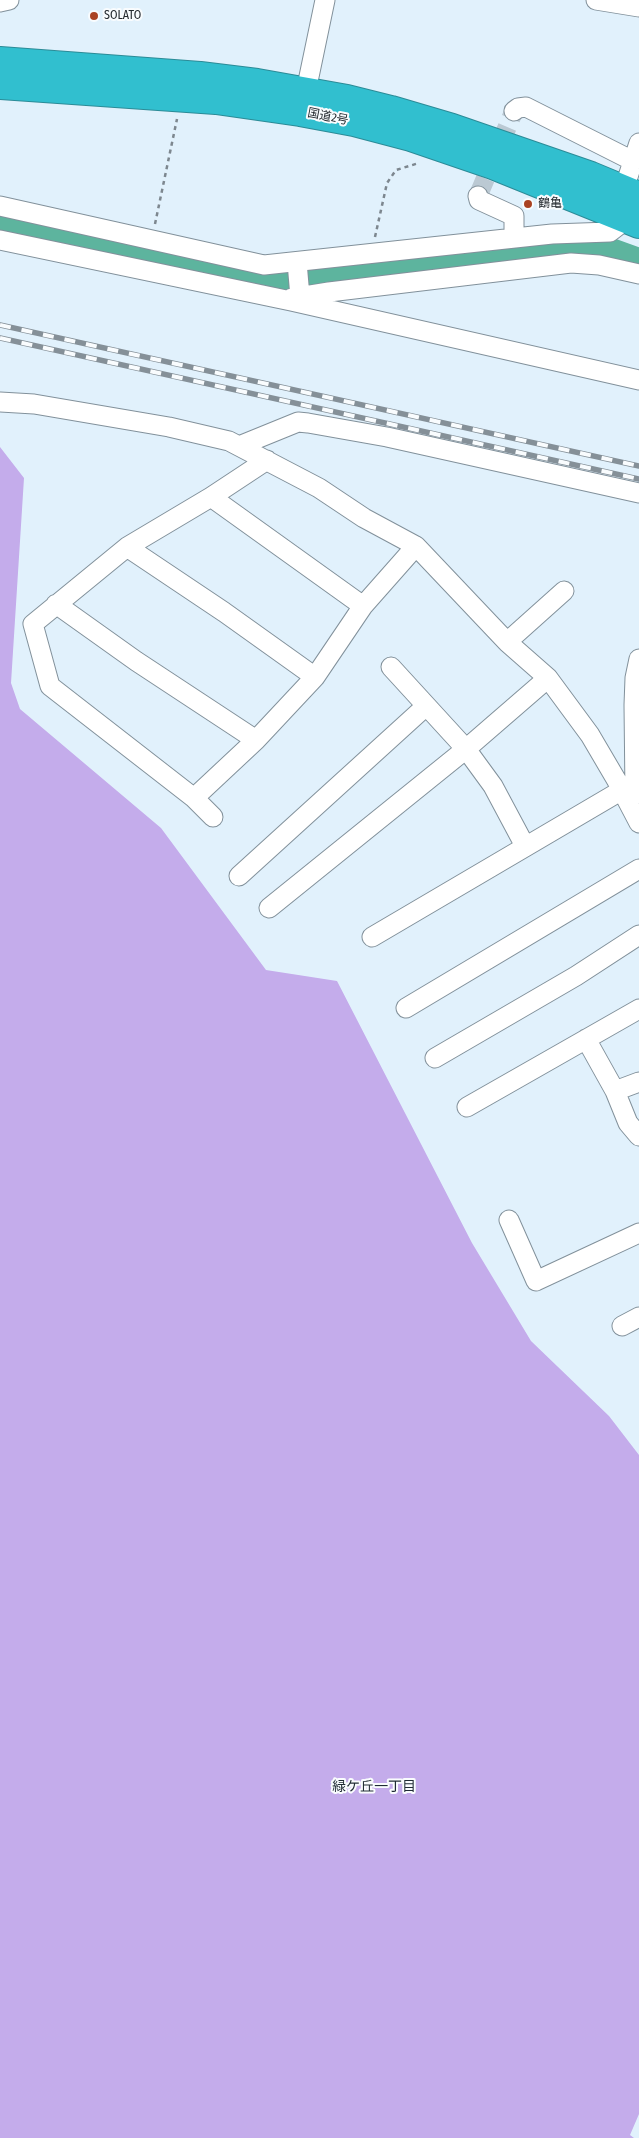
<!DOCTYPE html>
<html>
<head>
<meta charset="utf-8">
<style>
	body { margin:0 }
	canvas { display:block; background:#e1f1fc }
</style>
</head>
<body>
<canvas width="639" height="2138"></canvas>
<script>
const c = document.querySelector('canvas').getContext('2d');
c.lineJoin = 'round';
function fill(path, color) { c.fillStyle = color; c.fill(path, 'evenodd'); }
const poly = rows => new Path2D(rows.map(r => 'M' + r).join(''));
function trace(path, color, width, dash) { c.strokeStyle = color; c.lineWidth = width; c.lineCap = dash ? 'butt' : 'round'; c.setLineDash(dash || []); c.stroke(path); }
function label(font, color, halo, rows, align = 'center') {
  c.font = font + ' "Fira Sans Condensed","Noto Sans JP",sans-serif'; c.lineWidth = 4; c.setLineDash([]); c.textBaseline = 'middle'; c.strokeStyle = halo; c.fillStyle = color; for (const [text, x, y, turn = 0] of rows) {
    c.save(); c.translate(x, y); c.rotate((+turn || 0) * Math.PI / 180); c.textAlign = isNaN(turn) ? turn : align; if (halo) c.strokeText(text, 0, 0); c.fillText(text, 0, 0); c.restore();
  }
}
fill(poly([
	[0,447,24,478,11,683,20,709,161,828,266,970,337,981,472,1243,531,1341,609,1416,639,1455,639,2114,630,2135,634,2138,0,2138]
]), '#c4aceb');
trace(poly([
	[0,220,284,282,556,248,608,251,639,262]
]), '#5db49e', 28);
trace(poly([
	[478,196,514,111]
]), '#bbc9d3', 19, [19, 9]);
const minor = poly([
	[596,0,639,7],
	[0,2,9,0],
	[306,91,325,0],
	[514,111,518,108,526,107,633,161],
	[624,189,639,143],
	[478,196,479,200,514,216,514,238],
	[0,206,264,265,552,234,610,232,627,219],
	[0,240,291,301,639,380],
	[297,262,300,297],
	[292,298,329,292,571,263,599,265,639,274],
	[0,402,34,404,169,427,229,441,319,488,364,518,416,546,507,642,548,678,590,735,617,781,639,823],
	[239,446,298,422,308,423,387,437,639,493],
	[267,460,211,497,127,547,33,624,50,686,194,798,256,740,315,677,363,606,416,546],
	[211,497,363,606],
	[127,547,224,612,315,677],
	[56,604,136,661,256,740],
	[507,642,564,591],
	[391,667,466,749,493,786,525,846],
	[635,795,634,705,635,678,639,659],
	[194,798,213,817],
	[239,876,426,706],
	[269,908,466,749,548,678],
	[372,937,634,783],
	[406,1008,639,869],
	[586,1039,615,1091,628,1123,639,1136],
	[435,1058,576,976,639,935],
	[615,1091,639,1082],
	[467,1107,639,1009],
	[509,1220,536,1281,639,1233],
	[622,1326,639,1317]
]);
const highway = poly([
	[0,61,200,76,257,83,347,99,391,110,452,128,591,176,639,196],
	[0,85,216,100,300,112,354,122,411,137,493,165,639,224]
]);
trace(minor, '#82919b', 21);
trace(highway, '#2c8b97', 30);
trace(poly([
	[155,224,177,119],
	[375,237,387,183,396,170,419,163]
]), '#7d878f', 2.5, [4, 4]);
trace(minor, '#fff', 19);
trace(highway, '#31bfcf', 28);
const rail = poly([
	[0,325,639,466],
	[0,338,639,479]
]);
trace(rail, '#859098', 5.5);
trace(rail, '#f9fcfe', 4, [11]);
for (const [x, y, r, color] of [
	[94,16,5,"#aa4222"],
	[528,204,5,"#aa4222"]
]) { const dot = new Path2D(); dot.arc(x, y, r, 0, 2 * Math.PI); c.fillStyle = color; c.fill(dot); trace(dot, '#f9fcfe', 2); }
label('12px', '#242a2f', '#f9fcfe', [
	["SOLATO",104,16],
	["鶴亀",538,204]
], 'left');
label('12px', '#242a2f', '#f9fcfe', [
	["国道2号",328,117,11]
]);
label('14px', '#1f2b34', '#f9fcfe', [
	["緑ケ丘一丁目",374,1787]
]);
</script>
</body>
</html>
